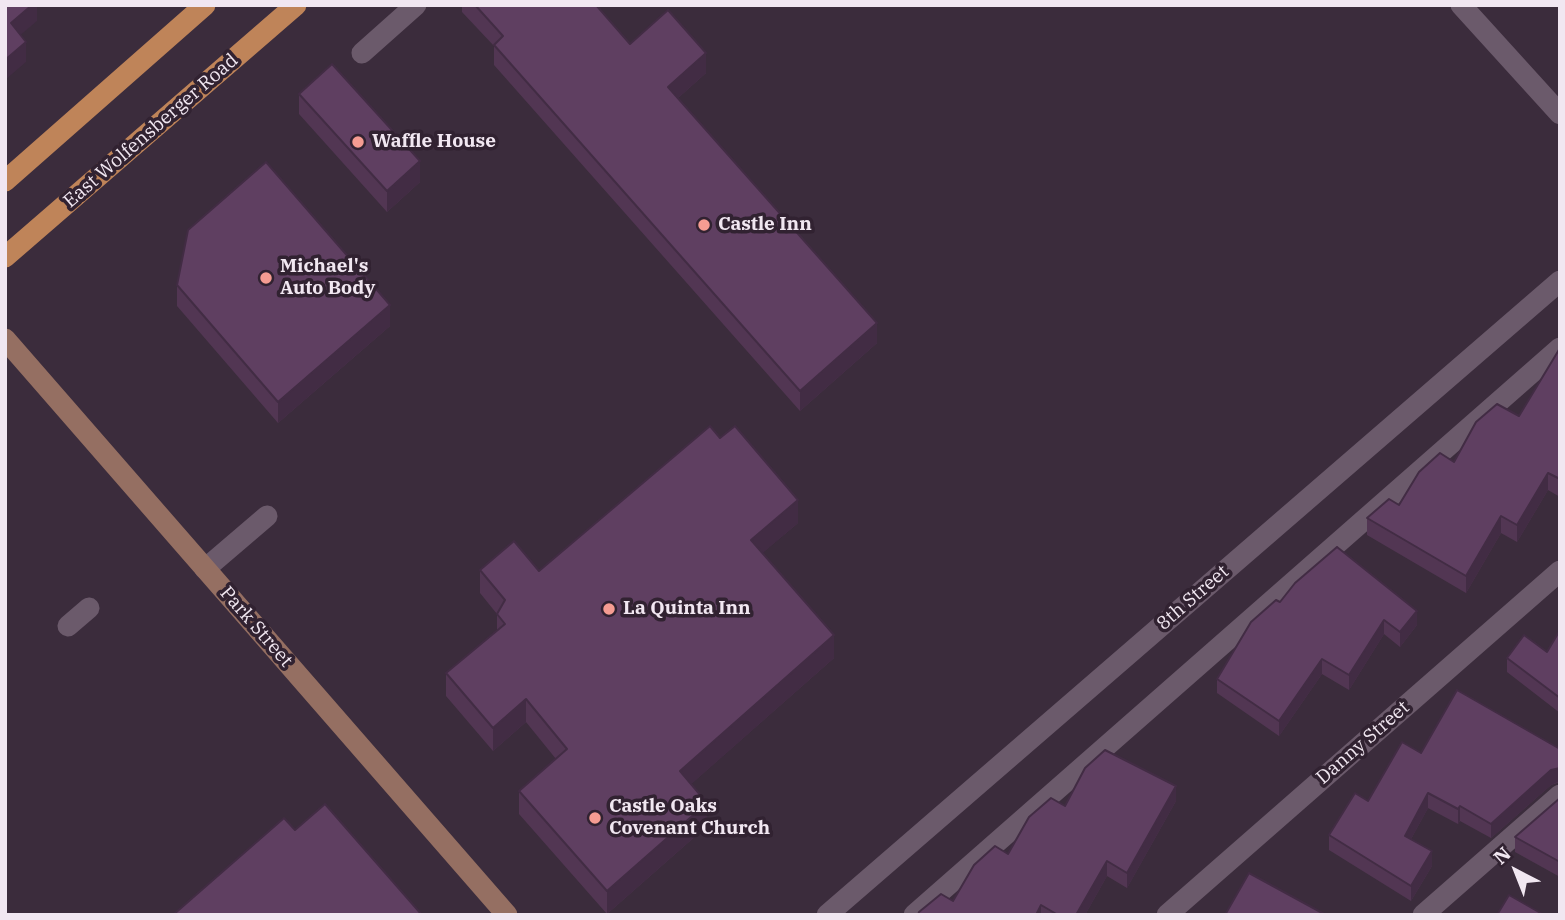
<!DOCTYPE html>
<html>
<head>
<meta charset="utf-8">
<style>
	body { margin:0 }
	#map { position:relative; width:1565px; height:920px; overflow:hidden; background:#3b2c3c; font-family:"IBM Plex Serif",serif }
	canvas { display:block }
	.frame { position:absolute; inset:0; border:7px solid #f1e7f1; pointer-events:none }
	.north { position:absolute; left:1481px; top:836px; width:70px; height:70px; -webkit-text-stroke:5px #312231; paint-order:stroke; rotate:318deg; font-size:19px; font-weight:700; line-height:28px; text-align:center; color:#f1e7f1 }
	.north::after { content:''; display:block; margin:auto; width:24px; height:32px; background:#f1e7f1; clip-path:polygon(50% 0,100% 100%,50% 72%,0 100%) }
</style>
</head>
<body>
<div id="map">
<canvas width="1565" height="920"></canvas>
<div class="frame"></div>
<div class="north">N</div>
</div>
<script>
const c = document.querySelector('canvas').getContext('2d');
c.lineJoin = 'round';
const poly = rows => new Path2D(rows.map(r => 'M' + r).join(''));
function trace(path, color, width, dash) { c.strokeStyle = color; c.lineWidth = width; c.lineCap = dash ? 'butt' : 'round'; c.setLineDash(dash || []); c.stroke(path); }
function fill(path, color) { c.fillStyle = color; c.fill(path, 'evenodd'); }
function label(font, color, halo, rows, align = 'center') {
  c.font = font + ' "IBM Plex Serif",serif'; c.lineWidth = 7; c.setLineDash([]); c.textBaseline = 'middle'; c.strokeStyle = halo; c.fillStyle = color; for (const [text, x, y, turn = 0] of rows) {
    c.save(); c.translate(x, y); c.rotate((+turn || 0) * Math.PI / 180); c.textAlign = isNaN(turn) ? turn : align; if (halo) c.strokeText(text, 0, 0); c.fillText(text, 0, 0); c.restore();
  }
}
trace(poly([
	[362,53,416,5],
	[205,569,267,516],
	[68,626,89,608],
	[914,915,1560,348],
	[1423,915,1560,795]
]), '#6b5a6b', 21);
trace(poly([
	[1461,5,1560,114],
	[827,915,1560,281],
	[1167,915,1560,571]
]), '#6b5a6b', 21);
trace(poly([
	[5,339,507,915]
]), '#956f62', 21);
trace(poly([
	[5,181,205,5],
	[5,257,296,5]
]), '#bf8459', 21);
fill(poly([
	[462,5,596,5,630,44,706,73,678,98,877,343,800,411,494,65,494,46,462,12],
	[299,94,420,182,387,212,299,114],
	[177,285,390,326,278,423,177,306],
	[1560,348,1560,497,1548,490,1517,542,1501,533,1466,593,1367,535,1367,518,1399,505,1454,462,1519,416],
	[798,523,762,553,834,658,691,784,707,826,607,914,519,814,519,791,556,759,526,722,493,751,446,696,446,673,497,630,497,614,480,593,480,570,539,571],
	[1280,602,1417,625,1400,647,1384,634,1349,690,1322,674,1279,736,1217,693,1217,679],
	[1560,630,1560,713,1507,672,1507,658,1547,652],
	[1560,749,1560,782,1551,785,1491,838,1460,821,1458,824,1428,808,1411,839,1432,866,1411,901,1329,850,1329,835,1421,753],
	[1560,798,1560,877,1515,852,1515,837],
	[1176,801,1127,888,1107,876,1085,915,918,915,953,901,1065,806]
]), '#523653');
fill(poly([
	[32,5,37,5,37,21,11,43,11,23],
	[26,42,26,62,5,80,5,60],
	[706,53,706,73,668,107,668,87],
	[420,161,420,182,387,212,387,191],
	[390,305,390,326,278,423,278,402],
	[877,323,877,343,800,411,800,391],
	[1548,473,1548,490,1517,542,1517,525],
	[798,500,798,523,751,563,751,540],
	[1501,516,1501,533,1466,593,1466,576],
	[1417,611,1417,625,1400,647,1400,632],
	[1384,620,1384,634,1349,690,1349,675],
	[834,635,834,658,680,794,680,771],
	[1322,659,1322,674,1279,736,1279,721],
	[526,699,526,722,493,751,493,728],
	[1558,767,1558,782,1551,785,1491,838,1491,824,1551,770],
	[1176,786,1176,801,1127,888,1127,873],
	[1428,793,1428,808,1405,850,1405,836],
	[707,803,707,826,607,914,607,891],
	[1460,806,1460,821,1458,824,1458,809],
	[1432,851,1432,866,1411,901,1411,886],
	[1107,861,1107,876,1085,915,1076,915],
	[1041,905,1041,915,1036,915]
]), '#422c44');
const building = poly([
	[5,5,32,5,11,23,26,42,5,60,5,5],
	[475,5,596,5,630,44,668,10,706,53,668,87,877,323,800,391,494,45,503,36,475,5],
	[332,64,420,161,387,191,299,94,332,64],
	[266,162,390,305,278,402,177,285,188,230,266,162],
	[1560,348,1560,479,1548,473,1517,525,1501,516,1466,576,1367,518,1389,499,1399,505,1419,472,1440,453,1454,462,1476,422,1497,404,1519,416,1560,348],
	[710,426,720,438,735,426,798,500,751,540,834,635,680,771,707,803,607,891,519,791,567,749,526,699,493,728,446,673,505,624,497,614,505,600,480,570,514,541,539,571,710,426],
	[1337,547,1417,611,1400,632,1384,620,1349,675,1322,659,1279,721,1217,679,1251,622,1276,600,1280,602,1295,583,1337,547],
	[1560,630,1560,698,1507,658,1524,635,1547,652,1560,630],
	[1457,690,1560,749,1560,768,1551,770,1491,824,1460,806,1458,809,1428,793,1405,836,1432,851,1411,886,1329,835,1355,793,1368,801,1402,742,1421,753,1457,690],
	[1105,750,1176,786,1127,873,1107,861,1076,915,1058,915,1041,905,1036,915,918,915,919,912,941,894,953,901,974,865,995,846,1008,854,1029,817,1051,798,1065,806,1085,768,1105,750],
	[1560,798,1560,862,1515,837,1560,798],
	[325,804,422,915,173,915,284,818,295,830,325,804],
	[1249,873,1326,915,1225,915,1249,873],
	[1509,895,1544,915,1497,915,1509,895]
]);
fill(building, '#5f3f61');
trace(building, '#422c44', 2);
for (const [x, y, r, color] of [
	[358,142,7,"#f59c92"],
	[704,225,7,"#f59c92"],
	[266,278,7,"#f59c92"],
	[609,609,7,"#f59c92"],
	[595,818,7,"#f59c92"]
]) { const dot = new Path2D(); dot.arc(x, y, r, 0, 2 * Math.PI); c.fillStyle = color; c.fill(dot); trace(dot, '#312231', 2.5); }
label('19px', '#f1e7f1', '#312231', [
	["East Wolfensberger Road",151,131,-41],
	["8th Street",1193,598,-41],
	["Park Street",256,627,49],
	["Danny Street",1363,743,-41]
]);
label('bold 19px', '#f1e7f1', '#312231', [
	["Waffle House",372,142],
	["Castle Inn",718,225],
	["Michael's",280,267],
	["Auto Body",280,289],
	["La Quinta Inn",623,609],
	["Castle Oaks",609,807],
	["Covenant Church",609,829]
], 'left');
</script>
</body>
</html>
